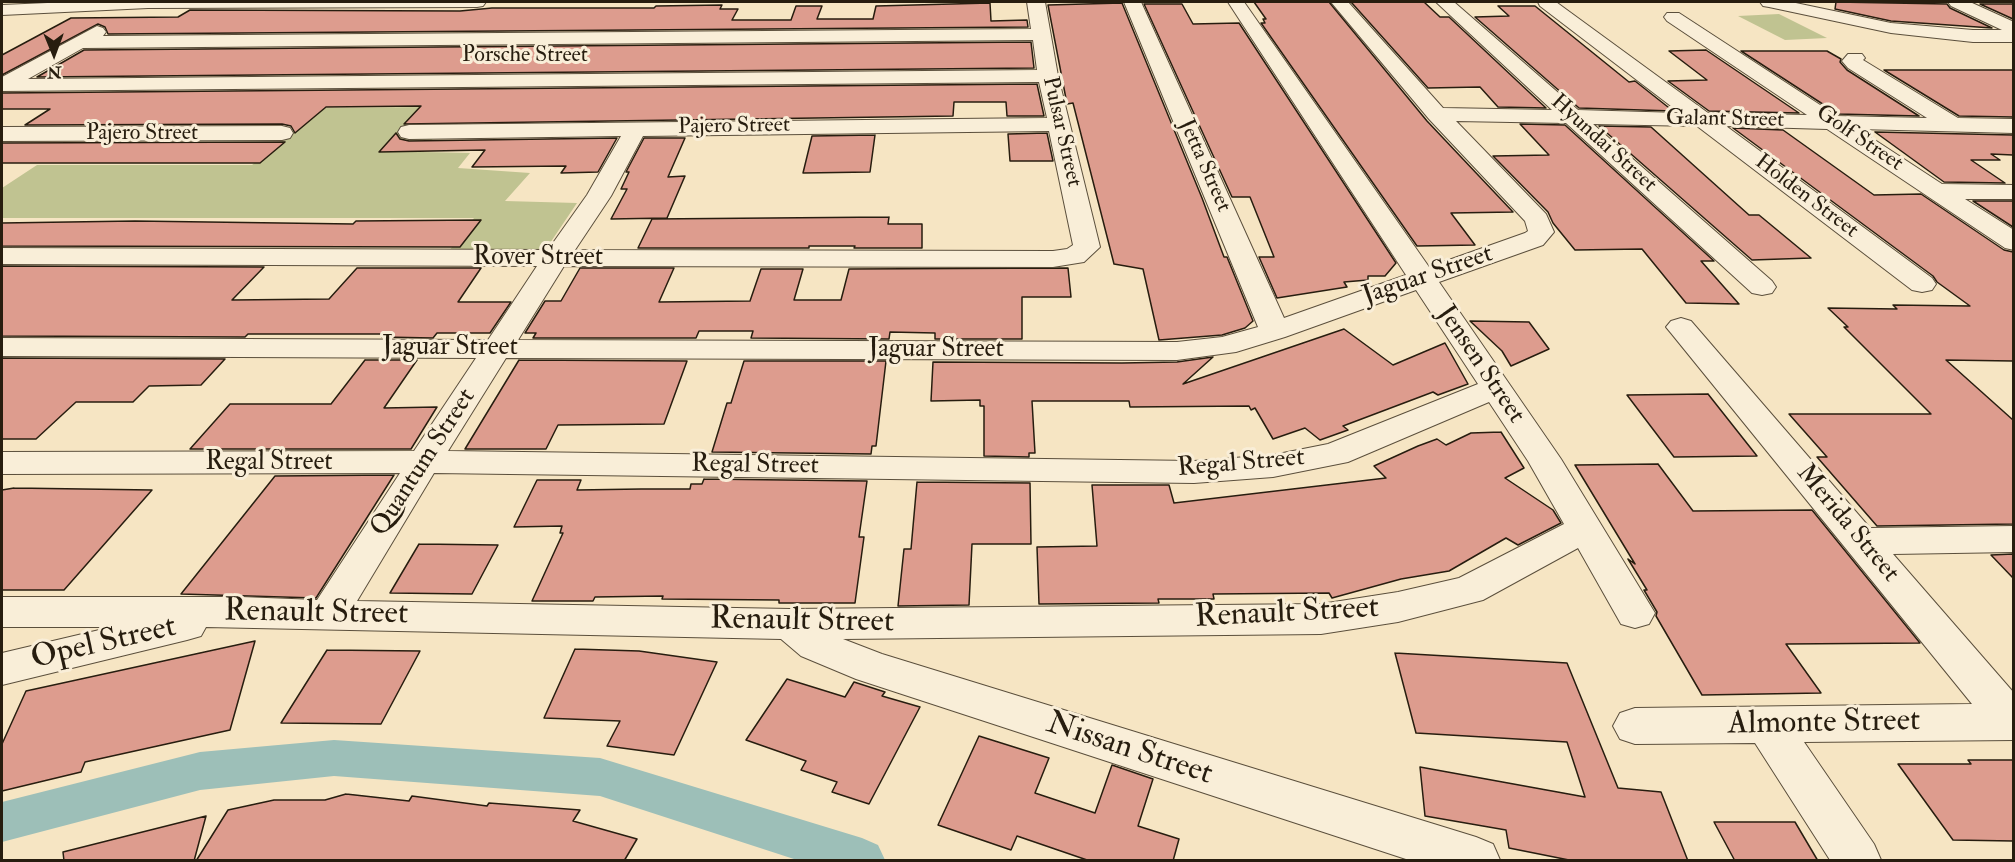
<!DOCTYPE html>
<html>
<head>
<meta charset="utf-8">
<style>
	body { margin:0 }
	#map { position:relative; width:2015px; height:862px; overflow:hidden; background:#f6e5c3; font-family:"IM FELL Double Pica",serif }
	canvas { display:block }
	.frame { position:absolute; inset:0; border:3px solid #271d0f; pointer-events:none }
	.north { position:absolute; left:24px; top:24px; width:60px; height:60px; -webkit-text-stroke:4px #f9eed8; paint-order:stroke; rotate:179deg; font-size:16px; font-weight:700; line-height:24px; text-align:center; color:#271d0f }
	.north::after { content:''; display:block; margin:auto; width:21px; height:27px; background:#271d0f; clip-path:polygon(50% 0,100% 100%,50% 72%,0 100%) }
</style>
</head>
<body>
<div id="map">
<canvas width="2015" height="862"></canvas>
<div class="frame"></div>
<div class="north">N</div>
</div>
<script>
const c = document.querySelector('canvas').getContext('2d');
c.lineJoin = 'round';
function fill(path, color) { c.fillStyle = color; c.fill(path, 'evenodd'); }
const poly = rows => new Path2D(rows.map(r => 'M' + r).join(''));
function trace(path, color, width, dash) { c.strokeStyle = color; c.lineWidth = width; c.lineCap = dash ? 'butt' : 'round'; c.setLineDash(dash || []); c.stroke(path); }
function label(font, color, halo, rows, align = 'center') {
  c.font = font + ' "IM FELL Double Pica",serif'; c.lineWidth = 6; c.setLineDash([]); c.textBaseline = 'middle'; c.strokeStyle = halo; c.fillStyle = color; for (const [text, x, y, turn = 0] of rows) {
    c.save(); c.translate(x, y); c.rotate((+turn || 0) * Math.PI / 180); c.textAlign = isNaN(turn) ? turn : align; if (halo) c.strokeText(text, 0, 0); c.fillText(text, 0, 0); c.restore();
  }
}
fill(poly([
	[1779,14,1827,38,1785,40,1738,16],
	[426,107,398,138,434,137,423,152,470,153,458,168,530,173,505,201,577,203,544,252,449,251,474,218,2,218,2,188,37,165,252,165,320,108]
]), '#c0c391');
fill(poly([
	[334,740,600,758,862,838,878,845,885,860,797,860,600,796,334,776,200,790,2,842,2,802,200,752,334,740]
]), '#9dbfb8');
const building = poly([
	[1254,2,1329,2,1427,121,1513,212,1451,213,1475,245,1417,246,1261,23,1265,23,1263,19,1266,19,1254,2],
	[1351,2,1424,2,1440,17,1449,17,1546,108,1498,107,1480,87,1428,88,1351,2],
	[1836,2,1947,4,1950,8,1992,28,1891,21,1835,9,1836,2],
	[990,3,991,21,1027,20,1028,27,108,34,105,27,98,24,2,75,2,55,71,18,178,17,190,10,460,11,492,8,654,8,656,6,722,5,720,9,738,9,732,20,791,20,796,6,822,6,817,19,873,19,876,6,990,3],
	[1122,3,1202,198,1224,257,1227,257,1253,321,1245,328,1222,335,1159,340,1143,269,1114,264,1073,103,1067,104,1048,5,1122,3],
	[1144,4,1182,4,1193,24,1239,23,1396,263,1385,276,1368,276,1368,280,1344,282,1347,287,1277,298,1259,257,1274,257,1250,197,1232,197,1144,4],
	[1980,4,2013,4,2013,19,1980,4],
	[1498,6,1535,6,1629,82,1635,81,1673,111,1579,108,1475,17,1509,16,1498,6],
	[1031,42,1034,68,37,77,84,50,1031,42],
	[1706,50,1799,113,1709,111,1668,81,1707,80,1669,51,1706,50],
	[1741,51,1827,51,1841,59,1840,62,1847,70,1919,116,1838,114,1741,51],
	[1884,70,2013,70,2013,117,1959,116,1884,70],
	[1037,84,1044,116,1007,116,1006,102,954,102,953,116,404,124,421,106,326,107,295,133,291,126,282,124,25,125,50,109,2,109,2,93,1037,84],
	[1520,124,1565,125,1714,261,1701,261,1739,304,1686,303,1642,249,1575,250,1553,223,1548,212,1493,156,1549,155,1520,124],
	[1599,126,1651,127,1749,215,1759,215,1811,258,1752,260,1599,126],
	[1733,128,1783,130,1874,195,1921,194,2004,250,2013,252,2013,361,1946,360,2013,420,2013,524,1877,526,1817,457,1827,457,1789,414,1931,414,1844,327,1848,327,1828,308,1897,309,1893,305,1970,306,1937,282,1933,276,1733,128],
	[1875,132,2013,135,2013,155,1991,154,2000,160,1971,160,2005,183,1944,182,1875,132],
	[396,133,400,139,409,141,617,138,598,172,561,173,566,166,472,167,485,150,379,152,396,133],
	[1047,133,1053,161,1010,161,1008,134,1047,133],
	[875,135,870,172,803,173,812,136,875,135],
	[644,138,685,138,668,177,685,176,667,218,611,219,627,189,621,189,629,172,626,172,644,138],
	[285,142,260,163,2,163,2,143,285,142],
	[1973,201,2013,201,2013,227,1973,201],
	[889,217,888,224,922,224,922,248,854,248,855,246,809,246,809,248,638,248,652,219,889,217],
	[481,220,460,247,2,246,2,223,135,221,353,224,356,221,481,220],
	[2,266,264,267,232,300,329,299,357,268,481,268,458,302,511,302,490,333,437,333,433,338,382,337,383,334,248,334,245,337,2,336,2,266],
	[580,268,674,268,659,302,750,301,761,269,803,269,794,300,841,300,849,269,1068,268,1071,297,1022,297,1022,339,935,339,935,333,890,332,889,339,751,338,753,331,699,331,696,338,533,338,536,333,525,333,545,301,561,301,580,268],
	[1470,321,1529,322,1549,349,1511,366,1502,351,1470,321],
	[1344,329,1393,365,1445,343,1468,384,1438,395,1433,392,1343,426,1348,430,1320,440,1305,428,1273,439,1255,408,1251,410,1249,406,1130,407,1129,401,1032,401,1035,453,1029,453,1029,457,984,456,984,406,980,406,980,400,931,401,933,362,1122,363,1177,362,1213,357,1183,384,1344,329],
	[2,358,225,359,201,385,149,386,133,402,76,402,36,439,2,439,2,358],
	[365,360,417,360,384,408,437,407,411,449,190,449,230,404,331,404,365,360],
	[519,360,687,361,664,424,558,425,546,449,465,449,519,360],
	[744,361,886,361,876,446,872,446,871,454,712,452,727,403,731,403,744,361],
	[1708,394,1757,456,1674,457,1627,395,1708,394],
	[1501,432,1524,468,1505,478,1553,510,1561,523,1518,545,1506,538,1449,571,1401,579,1332,598,1329,593,1213,594,1214,599,1158,599,1159,603,1039,604,1037,547,1097,546,1092,485,1169,485,1174,503,1386,478,1374,466,1418,446,1437,439,1446,445,1471,433,1501,432],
	[1658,464,1693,511,1812,510,1920,643,1786,644,1821,693,1702,695,1656,616,1657,612,1644,590,1647,590,1628,559,1635,564,1575,465,1658,464],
	[394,475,316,598,181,594,275,476,394,475],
	[704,479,867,481,859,537,864,537,855,603,779,603,779,600,662,599,663,596,595,597,593,601,532,601,563,533,560,533,562,526,514,527,537,480,581,480,577,490,641,489,690,489,691,484,702,484,704,479],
	[917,482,1030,483,1031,544,972,544,969,605,898,606,904,549,911,549,917,482],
	[14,488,152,490,64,590,2,590,2,490,14,488],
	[419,544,498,545,472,594,390,593,419,544],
	[2013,554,2013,578,1991,555,2013,554],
	[255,641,230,730,85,762,81,772,2,791,2,744,26,691,255,641],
	[575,649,639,651,717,662,674,755,607,746,620,721,544,718,575,649],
	[327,650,420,651,381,724,281,723,327,650],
	[1395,653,1567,663,1618,788,1661,792,1688,861,1574,861,1509,848,1506,830,1425,816,1420,767,1585,797,1567,742,1416,733,1395,653],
	[787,679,845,697,854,682,885,692,882,696,920,707,869,804,832,792,837,782,801,770,806,761,746,740,787,679],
	[979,736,1049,758,1035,793,1095,813,1112,765,1153,779,1138,826,1179,839,1173,861,1090,861,1017,836,1011,850,938,825,979,736],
	[1968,760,2013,760,2013,841,1953,840,1898,764,1971,764,1968,760],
	[346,794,409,801,412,796,487,806,489,803,580,810,573,821,637,839,624,861,196,861,228,810,274,800,325,800,346,794],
	[206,816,194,861,64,861,63,852,206,816],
	[1714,822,1795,822,1818,861,1735,861,1714,822]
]);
fill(building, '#dd9c8e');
trace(building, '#271d0f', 1.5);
const minor = poly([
	[70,2,486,2,483,6,477,7,148,8,2,15,2,5,70,2],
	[1027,2,1045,2,1058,76,1100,247,1084,262,1053,267,564,266,518,340,1177,342,1222,337,1258,327,1124,2,1141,2,1284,318,1406,275,1228,2,1244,2,1429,267,1525,233,1528,231,1525,221,1429,119,1331,2,1348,2,1443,108,1552,110,1436,2,1454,2,1578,110,1680,113,1540,6,1538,2,1556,2,1708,113,1807,115,1667,21,1664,17,1667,13,1679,13,1837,116,1927,118,1848,68,1842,61,1848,54,1862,54,1865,58,1863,60,1958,118,2014,119,2014,133,1858,129,1942,184,2014,185,2014,199,1965,199,2014,230,2014,250,2005,248,1827,129,1726,126,1932,278,1936,284,1932,290,1922,292,1912,290,1697,126,1593,124,1772,281,1776,287,1772,293,1762,295,1752,293,1566,123,1456,121,1546,214,1554,232,1543,245,1439,282,1561,459,1655,613,1649,624,1635,628,1621,624,1578,548,1483,600,1398,622,1321,634,843,639,882,654,1476,837,1493,844,1500,860,1409,860,856,679,801,656,781,639,206,627,201,636,187,640,2,685,2,653,112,627,2,627,2,597,241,597,317,600,400,473,2,474,2,452,414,451,476,358,2,356,2,338,488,340,537,266,2,264,2,248,548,250,587,195,621,136,409,139,401,137,398,132,401,127,409,125,1047,118,1039,82,2,91,2,77,97,26,103,28,106,32,103,36,1031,29,1027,2],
	[1033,40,1037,70,28,79,83,48,1033,40],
	[1049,131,1073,245,1067,249,1053,251,575,250,611,196,643,136,1049,131],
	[1416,290,1478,384,1328,444,1273,455,1194,461,448,451,506,358,1177,360,1236,352,1285,337,1416,290],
	[1489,402,1528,461,1564,524,1459,578,1398,592,1321,604,790,609,357,601,434,473,1194,483,1273,477,1348,462,1489,402],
	[1760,2,1791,2,1891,23,1973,30,2002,30,1951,6,1948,2,1970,2,2014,22,2014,42,1973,42,1891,33,1769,7,1763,6,1760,2],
	[282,126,290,128,293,133,290,138,282,140,2,141,2,127,282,126],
	[1681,318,1691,321,1870,528,2014,526,2014,552,1893,554,2014,693,2014,740,1804,742,1874,844,1881,860,1830,860,1755,743,1635,744,1620,739,1613,726,1620,713,1635,708,1972,704,1671,333,1666,327,1671,321,1681,318]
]);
trace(minor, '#5b4f3c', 2);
fill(minor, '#f9eed8');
label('22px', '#271d0f', '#f9eed8', [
	["Porsche Street",525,56],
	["Galant Street",1725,120,1],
	["Pajero Street",734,127,-1],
	["Pulsar Street",1061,132,77],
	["Pajero Street",142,134],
	["Golf Street",1859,139,34],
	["Hyundai Street",1603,144,42],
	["Jetta Street",1204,166,66],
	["Holden Street",1806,197,37]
]);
label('26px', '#271d0f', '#f9eed8', [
	["Rover Street",538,258],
	["Jaguar Street",1428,276,-19],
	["Jaguar Street",450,348],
	["Jaguar Street",936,350],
	["Jensen Street",1480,365,56],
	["Regal Street",269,463],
	["Quantum Street",424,463,-57],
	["Regal Street",1241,464,-5],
	["Regal Street",755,466,1],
	["Merida Street",1847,524,50]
]);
label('32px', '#271d0f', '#f9eed8', [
	["Renault Street",316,614,1],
	["Renault Street",1287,614,-3],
	["Renault Street",802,622,1],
	["Opel Street",104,644,-13],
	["Almonte Street",1824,724,-1],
	["Nissan Street",1129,750,18]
]);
</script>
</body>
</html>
